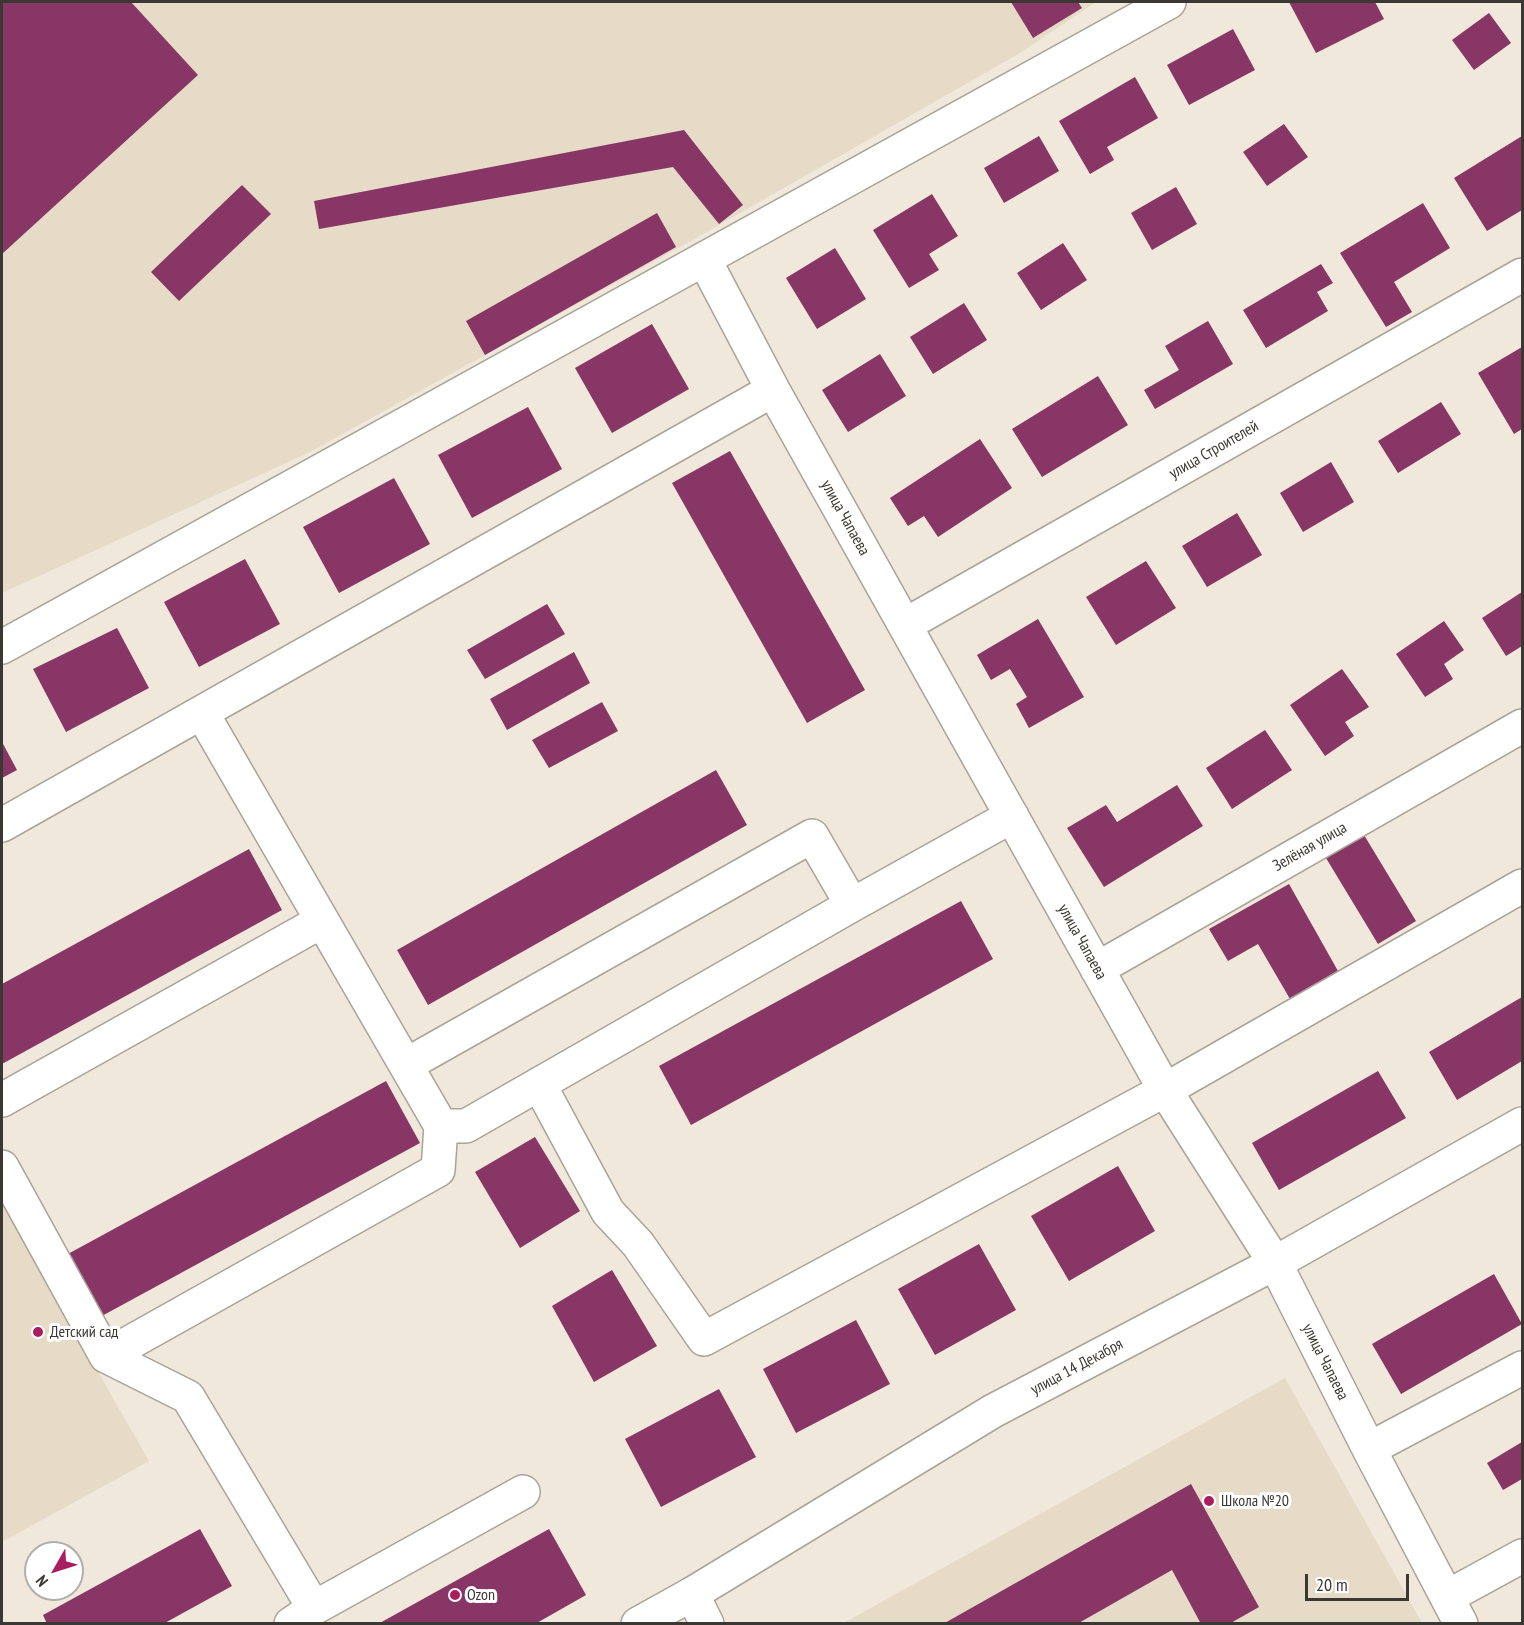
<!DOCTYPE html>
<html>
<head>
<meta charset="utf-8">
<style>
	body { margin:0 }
	#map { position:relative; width:1524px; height:1625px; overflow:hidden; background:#efe8db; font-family:"PT Sans Narrow",sans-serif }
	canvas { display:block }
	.frame { position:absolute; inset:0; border:3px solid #3b3833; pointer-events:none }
	.north { position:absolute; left:24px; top:1541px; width:60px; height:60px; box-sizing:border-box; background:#fff; border:2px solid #b1afad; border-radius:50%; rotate:231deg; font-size:16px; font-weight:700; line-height:24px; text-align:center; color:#3b3833 }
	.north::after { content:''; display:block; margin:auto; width:21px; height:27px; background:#aa1e5f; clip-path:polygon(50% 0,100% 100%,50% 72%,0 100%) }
	.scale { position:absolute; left:1305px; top:1574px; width:104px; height:27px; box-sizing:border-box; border:3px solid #3b3833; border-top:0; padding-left:8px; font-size:18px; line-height:21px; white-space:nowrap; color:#3b3833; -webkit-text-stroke:4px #fff; paint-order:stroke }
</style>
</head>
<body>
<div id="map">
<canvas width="1524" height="1625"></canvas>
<div class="frame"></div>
<div class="north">N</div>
<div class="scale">20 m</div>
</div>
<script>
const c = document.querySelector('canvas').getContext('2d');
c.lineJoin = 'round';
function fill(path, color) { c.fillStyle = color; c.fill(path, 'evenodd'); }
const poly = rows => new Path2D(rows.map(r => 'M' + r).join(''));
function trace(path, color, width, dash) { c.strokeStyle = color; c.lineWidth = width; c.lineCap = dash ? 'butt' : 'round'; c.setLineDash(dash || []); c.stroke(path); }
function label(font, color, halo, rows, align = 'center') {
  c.font = font + ' "PT Sans Narrow",sans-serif'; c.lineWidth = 6; c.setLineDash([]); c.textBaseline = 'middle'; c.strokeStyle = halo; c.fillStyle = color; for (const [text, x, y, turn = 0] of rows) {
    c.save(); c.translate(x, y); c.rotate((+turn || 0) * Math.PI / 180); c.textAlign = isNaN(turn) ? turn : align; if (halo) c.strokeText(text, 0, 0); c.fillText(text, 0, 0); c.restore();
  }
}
fill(poly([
	[2,2,1096,2,1020,53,698,237,310,452,2,593],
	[2,1204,149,1461,2,1542],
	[1285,1378,1422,1623,842,1624]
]), '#e5dbc7');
fill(poly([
	[2,2,131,2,198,75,2,254],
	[1011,2,1078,2,1082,8,1033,38],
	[1289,2,1375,2,1384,19,1316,53],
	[1489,13,1511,43,1474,70,1452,40],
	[1233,29,1255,70,1189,105,1167,65],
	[1135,77,1158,118,1107,147,1114,160,1090,174,1059,121],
	[1284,124,1308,157,1267,186,1243,152],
	[684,130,743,205,719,224,673,167,319,229,314,201],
	[1039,136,1059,171,1004,203,984,168],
	[1522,136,1522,210,1487,231,1454,178],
	[242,185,271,214,179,301,151,272],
	[1176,187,1197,224,1152,250,1131,213],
	[932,194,958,236,929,254,939,270,909,288,873,230],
	[1423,203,1450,248,1394,282,1412,312,1386,327,1340,253],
	[657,213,676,247,485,355,466,321],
	[1063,243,1087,280,1041,310,1017,273],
	[835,248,866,299,817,329,786,278],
	[1321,264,1333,283,1317,292,1328,311,1266,348,1243,310],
	[964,303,987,340,933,374,910,337],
	[1208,321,1233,364,1155,409,1144,390,1179,370,1165,346],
	[652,324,689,389,612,433,575,368],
	[1522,347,1522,429,1514,434,1478,373],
	[880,354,906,396,848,432,822,390],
	[1098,376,1128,425,1042,477,1012,429],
	[1441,402,1461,434,1398,473,1378,441],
	[528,407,562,469,472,518,438,455],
	[980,439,1012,488,938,537,924,516,908,526,890,498],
	[730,451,865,690,807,723,672,483],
	[1331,462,1354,502,1303,532,1280,493],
	[394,478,430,544,339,593,303,527],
	[1237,513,1262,555,1207,587,1182,546],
	[245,559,280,624,199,667,164,602],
	[1146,561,1176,608,1116,645,1086,597],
	[1522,592,1522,646,1506,656,1482,618],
	[547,604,565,634,485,679,467,650],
	[1038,619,1084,697,1029,728,1016,704,1027,697,1010,669,991,680,977,655],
	[1444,621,1464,650,1444,664,1453,679,1425,697,1396,654],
	[117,628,149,688,66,732,33,669],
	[574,652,590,683,507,730,490,699],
	[1342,669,1369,707,1345,722,1354,736,1325,756,1290,705],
	[602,702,618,731,549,768,532,740],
	[1265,730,1292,770,1232,809,1206,768],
	[2,742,17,770,2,778],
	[716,770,747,825,428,1005,397,950],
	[1177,785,1203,826,1104,887,1067,828,1106,805,1117,822],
	[1364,835,1416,921,1378,944,1326,858],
	[249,849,282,910,2,1064,2,984],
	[1289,884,1338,971,1290,999,1258,944,1228,961,1209,929],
	[961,901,993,959,691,1125,659,1066],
	[1522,997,1522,1061,1457,1100,1429,1052],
	[1378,1071,1406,1118,1279,1190,1252,1143],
	[386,1081,420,1143,100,1317,66,1255],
	[535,1137,580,1211,520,1248,475,1172],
	[1118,1166,1155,1231,1069,1281,1031,1216],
	[979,1244,1016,1310,935,1355,898,1289],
	[612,1270,657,1346,594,1382,552,1306],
	[1494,1274,1522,1324,1401,1394,1372,1344],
	[856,1320,890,1384,796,1433,763,1369],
	[719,1389,756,1457,661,1507,625,1439],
	[1522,1442,1522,1479,1503,1490,1487,1463],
	[1191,1484,1259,1607,1229,1624,1201,1624,1172,1570,1077,1624,943,1624],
	[200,1529,232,1586,163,1624,47,1624,43,1615],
	[549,1529,586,1595,535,1624,378,1624]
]), '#873665');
const minor = poly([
	[704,259,773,390,1165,1090,1275,1263,1369,1449,1461,1624],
	[905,625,1522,275],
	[2,647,1169,2],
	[2,825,773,390],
	[1097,969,1522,726],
	[406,1065,812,836,852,905],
	[539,1084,608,1212,638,1244,704,1339,1165,1090,1522,886],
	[2,1100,322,921],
	[441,1126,466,1126,852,905,1012,816],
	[2,1167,106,1356,188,1397,314,1608],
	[106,1356,438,1170,441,1126,202,713],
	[1369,1449,1522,1368],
	[692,1594,707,1624],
	[1447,1597,1522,1556],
	[291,1624,314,1608,523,1492]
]);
const major = poly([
	[638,1624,692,1594,993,1411,1275,1263,1522,1124]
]);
trace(minor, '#aaa497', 36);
trace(major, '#aaa497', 36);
trace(minor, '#fff', 33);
trace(major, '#fff', 33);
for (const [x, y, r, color] of [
	[38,1332,6,"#aa1e5f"],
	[1209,1501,6,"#aa1e5f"],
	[455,1595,6,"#aa1e5f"]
]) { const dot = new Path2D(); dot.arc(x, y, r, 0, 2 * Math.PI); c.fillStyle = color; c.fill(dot); trace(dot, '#fff', 2); }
label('16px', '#3b3833', '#fff', [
	["улица Строителей",1214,450,-30],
	["улица Чапаева",845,518,61],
	["Зелёная улица",1310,847,-30],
	["улица Чапаева",1082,942,61],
	["улица Чапаева",1325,1362,63],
	["улица 14 Декабря",1077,1367,-28]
]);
label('16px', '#3b3833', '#fff', [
	["Детский сад",50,1332],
	["Школа №20",1221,1501],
	["Ozon",467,1595]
], 'left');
</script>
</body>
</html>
